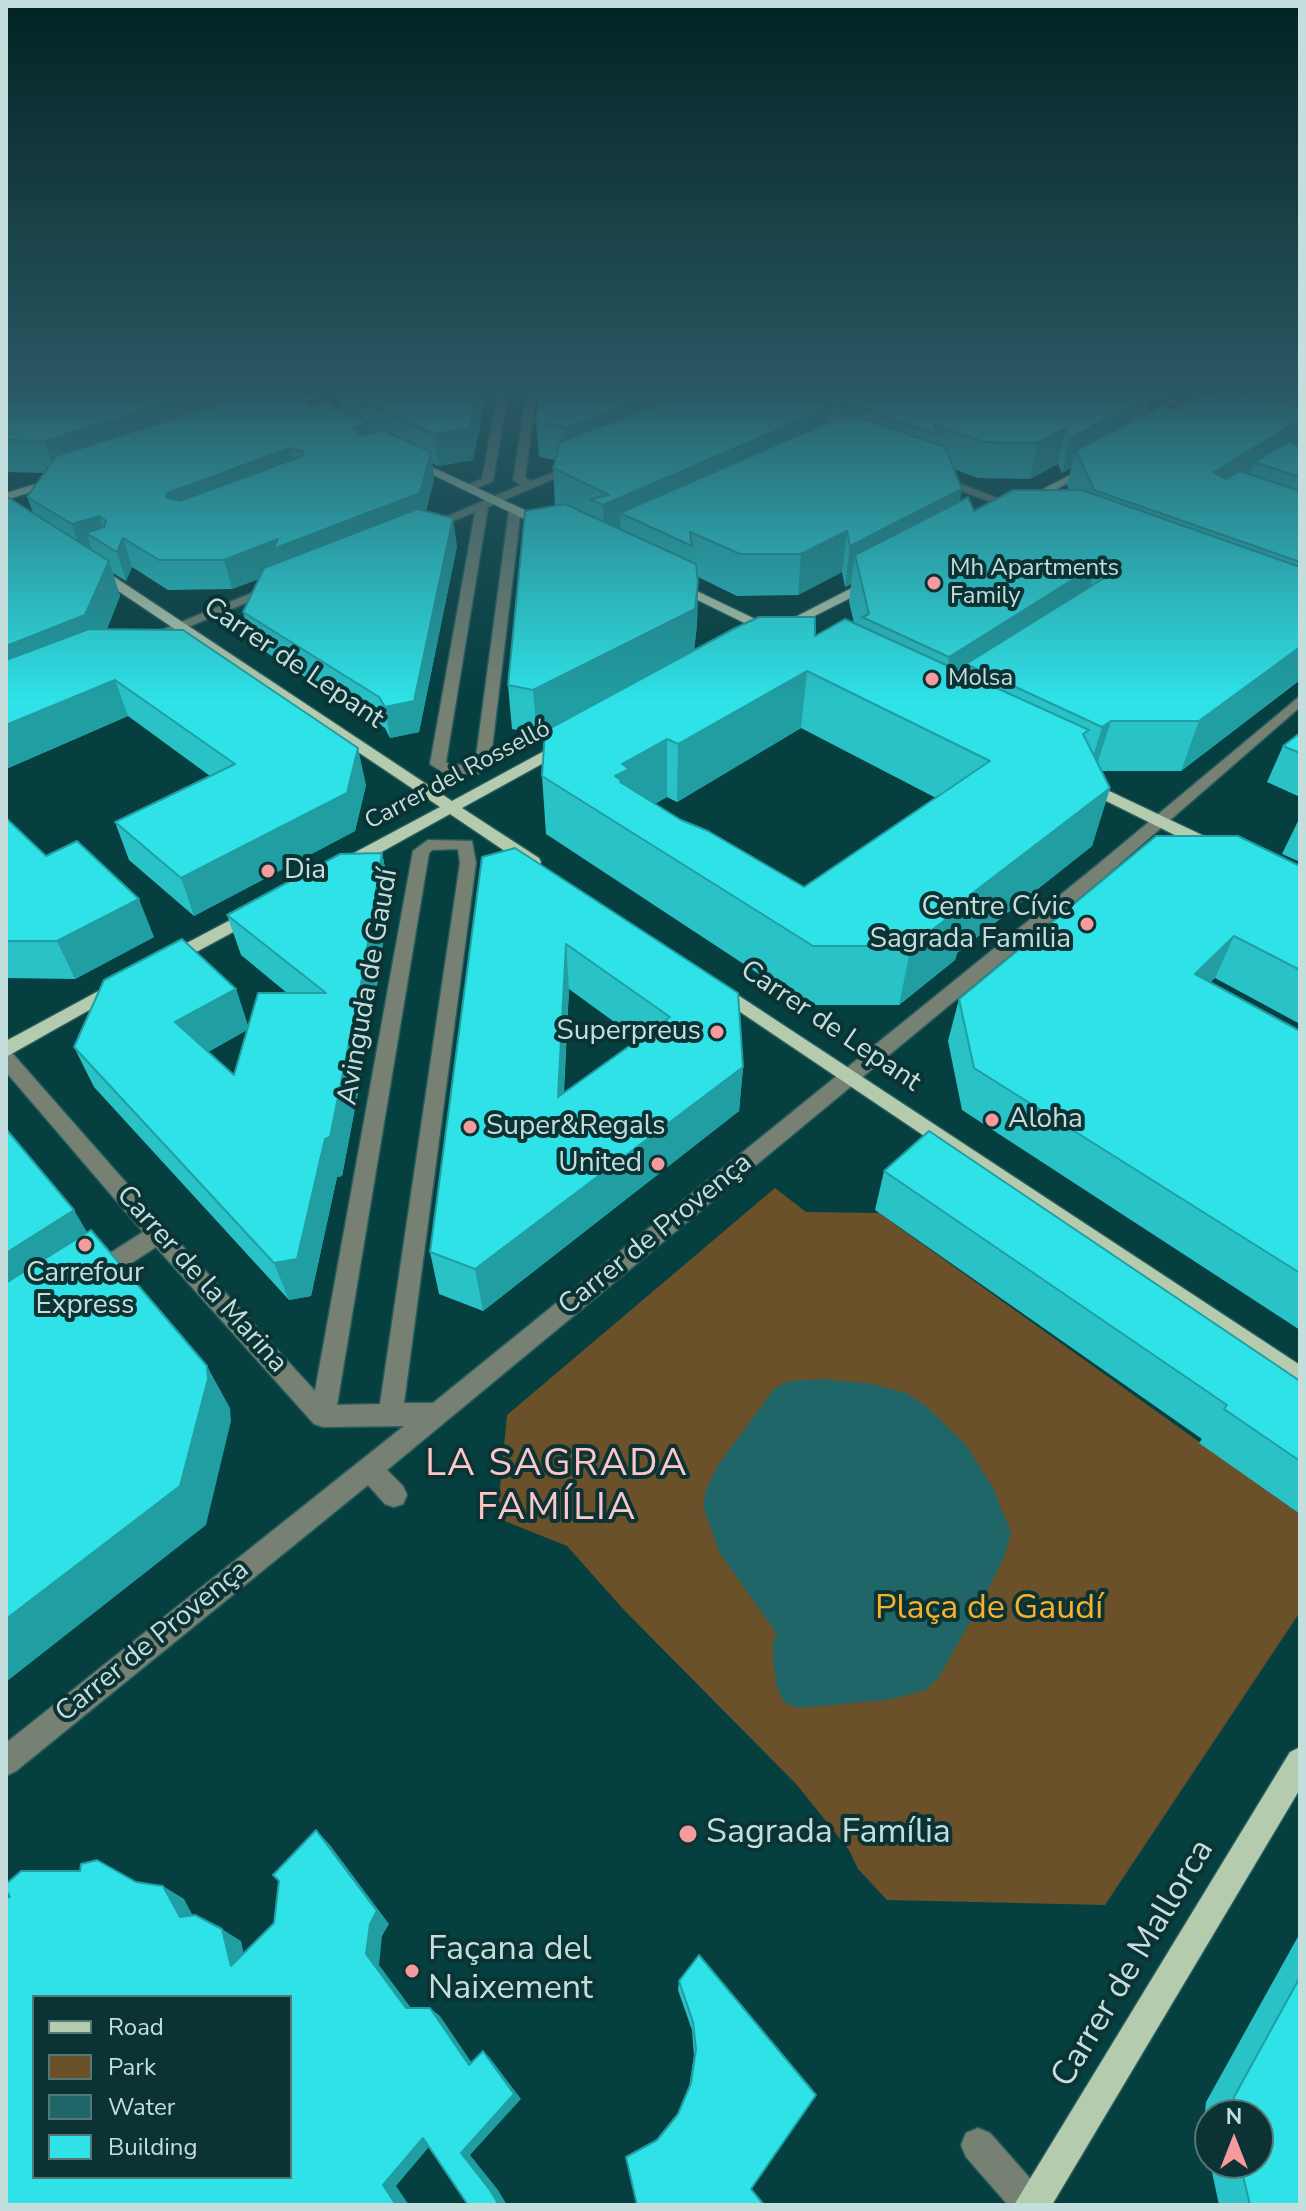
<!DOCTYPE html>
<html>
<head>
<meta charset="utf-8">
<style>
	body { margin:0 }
	#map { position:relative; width:1306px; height:2211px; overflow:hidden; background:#053f40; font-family:"Nunito Sans",sans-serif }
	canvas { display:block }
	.frame { position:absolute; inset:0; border:8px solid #c4dede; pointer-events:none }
	.legend { position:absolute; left:32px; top:1995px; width:260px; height:184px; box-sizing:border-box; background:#0b3334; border:2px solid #557778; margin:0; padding:10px 14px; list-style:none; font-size:24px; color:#c4dede }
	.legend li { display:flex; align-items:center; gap:16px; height:40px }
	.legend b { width:40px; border:2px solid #557778 }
	.north { position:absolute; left:1194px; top:2099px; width:80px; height:80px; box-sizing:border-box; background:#0b3334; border:2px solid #557778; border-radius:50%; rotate:0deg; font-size:22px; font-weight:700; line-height:32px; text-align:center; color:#c4dede }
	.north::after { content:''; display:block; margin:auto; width:28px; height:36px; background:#f59b9e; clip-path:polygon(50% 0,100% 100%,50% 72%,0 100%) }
</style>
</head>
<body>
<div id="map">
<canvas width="1306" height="2211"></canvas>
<div class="frame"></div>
<ul class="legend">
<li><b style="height:10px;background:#b5cbae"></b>Road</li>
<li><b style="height:22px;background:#6b5129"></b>Park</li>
<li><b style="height:22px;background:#206567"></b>Water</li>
<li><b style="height:22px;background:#2ee2e7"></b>Building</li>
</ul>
<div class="north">N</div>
</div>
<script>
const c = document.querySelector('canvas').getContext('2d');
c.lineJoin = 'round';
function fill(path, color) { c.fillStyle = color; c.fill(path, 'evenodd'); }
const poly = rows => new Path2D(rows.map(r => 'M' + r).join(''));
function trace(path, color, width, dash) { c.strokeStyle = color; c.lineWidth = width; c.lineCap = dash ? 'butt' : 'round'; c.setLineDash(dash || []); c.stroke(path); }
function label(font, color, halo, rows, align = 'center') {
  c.font = font + ' "Nunito Sans",sans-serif'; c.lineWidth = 8; c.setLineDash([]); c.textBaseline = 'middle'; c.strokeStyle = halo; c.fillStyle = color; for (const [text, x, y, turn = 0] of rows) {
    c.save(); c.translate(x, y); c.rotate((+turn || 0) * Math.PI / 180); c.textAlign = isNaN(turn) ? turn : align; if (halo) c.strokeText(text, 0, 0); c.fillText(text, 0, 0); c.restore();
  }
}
fill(poly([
	[775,1188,806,1212,879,1213,1300,1514,1300,1612,1105,1905,887,1900,858,1869,849,1850,797,1785,624,1610,567,1546,497,1518,507,1415]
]), '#6b5129');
fill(poly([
	[823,1379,872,1384,906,1393,925,1405,967,1446,993,1488,1011,1532,1004,1558,985,1595,938,1679,924,1691,887,1700,798,1708,785,1703,777,1688,773,1660,773,1641,777,1634,719,1552,703,1506,706,1490,718,1465,775,1388,789,1381]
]), '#206567');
const minor = poly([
	[498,391,508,391,493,481,473,490,465,490,465,486,482,479,498,391],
	[527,391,537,391,525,478,531,481,578,463,584,466,488,507,446,762,450,765,475,764,509,510,515,506,521,510,490,765,478,774,447,775,430,764,475,512,434,529,424,526,521,485,513,480,527,391],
	[696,391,711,391,740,404,731,406,696,391],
	[1132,391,1149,391,1213,413,1204,415,1132,391],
	[934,477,942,477,1026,509,1016,511,934,481,934,477],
	[269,586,280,589,149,643,137,640,269,586],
	[1300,696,1300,707,1108,874,387,1470,403,1486,407,1495,403,1504,394,1507,385,1504,368,1485,16,1771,6,1776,6,1743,404,1426,323,1427,314,1424,156,1247,104,1281,96,1283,88,1281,85,1274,88,1267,143,1232,6,1072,6,1052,13,1054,166,1228,315,1391,413,851,428,840,472,841,476,863,404,1403,433,1403,1096,866,1300,696],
	[458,849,460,863,380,1404,337,1405,429,853,432,850,458,849],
	[978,2128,990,2133,1043,2193,1049,2205,1008,2205,966,2157,961,2145,966,2133,978,2128]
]);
const major = poly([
	[318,391,334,391,280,411,271,409,318,391],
	[1224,391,1237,391,1204,411,1195,409,1224,391],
	[408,456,553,523,555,526,545,529,404,461,402,459,408,456],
	[1091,464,1097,467,1095,469,1028,504,1018,502,1091,464],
	[59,477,63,478,63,482,6,500,6,493,59,477],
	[90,566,98,566,452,801,559,743,569,743,569,749,462,808,539,858,541,862,539,866,527,866,450,814,349,870,337,870,335,866,337,862,440,807,90,572,90,566],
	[875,576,881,580,880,583,773,637,669,586,680,583,774,628,875,576],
	[1086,780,1221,844,1223,848,1221,852,1209,852,1080,788,1080,782,1086,780],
	[255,907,264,913,261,917,176,963,164,963,161,959,164,955,255,907],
	[117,981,123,983,126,987,123,991,6,1057,6,1041,117,981],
	[718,982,1300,1365,1300,1389,712,993,709,988,712,983,718,982],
	[1300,1747,1300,1789,1052,2205,1014,2205,1290,1752,1300,1747]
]);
trace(minor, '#275c5c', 3);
trace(major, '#275c5c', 3);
fill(minor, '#768173');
fill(major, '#b5cbae');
fill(poly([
	[6,391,258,391,310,405,338,408,335,391,487,391,473,460,438,466,432,463,434,480,426,511,457,546,419,732,390,738,385,728,250,642,243,612,259,579,232,589,168,590,132,567,126,581,113,573,120,596,107,629,366,785,355,831,194,916,129,860,115,822,210,776,128,716,6,769,6,496,33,513,27,497,44,473,6,472],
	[680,391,680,396,708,395,795,400,796,391,1142,391,1141,396,1148,412,1171,411,1247,396,1249,391,1300,391,1300,680,1181,771,1102,771,1110,788,1092,846,957,953,955,960,899,1005,806,1005,546,834,542,776,617,692,537,734,512,729,508,685,555,506,553,468,555,460,539,457,536,422],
	[1058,464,1062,473,1071,468,1067,485,1069,490,974,511,960,501,954,469,978,478,1030,479],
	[842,572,845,587,851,584,849,602,854,623,815,636,694,650,697,624,698,577,737,596,798,595],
	[801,728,936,798,804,887,681,820,654,804,667,797,677,802],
	[1300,733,1300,797,1267,782,1283,746],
	[1300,817,1300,862,1282,854],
	[6,818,46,856,154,937,75,979,6,978],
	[382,853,390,893,373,1014,342,1176,337,1177,311,1296,289,1300,94,1087,74,1047,236,989,248,1026,287,993,241,955,227,915],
	[247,1030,234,1075,208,1052],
	[482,857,743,1067,739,1111,483,1311,439,1294,430,1252],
	[569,989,639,1040,564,1092],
	[1300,866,1300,1024,1215,978,1210,982,1300,1031,1300,1330,962,1110,948,1041,959,999],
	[884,1171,1300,1381,1300,1514,1199,1443,1202,1439,875,1210],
	[1300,1933,1300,2205,1219,2205,1203,2130,1206,2102],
	[1210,2115,1258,2115,1258,2163,1210,2163],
	[679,1981,751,2189,657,2140,678,2114,689,2087,694,2056,692,2030,678,1990]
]), '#28c2c7');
fill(poly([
	[205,391,258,391,262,407,56,474,45,441],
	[478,391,487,391,473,460,438,466,434,434],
	[664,391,680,391,680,419,566,464,564,429],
	[1137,391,1142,391,1139,403,1153,396,1143,430,1076,450,1071,468,1062,473,1070,438,1128,396],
	[831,407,827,445,620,513,621,538,604,545,603,505],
	[1300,420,1300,437,1295,450,1254,462,1249,479,1202,508,1214,472],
	[368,423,372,450,354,428],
	[1066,428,1058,464,1030,479,1037,443],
	[290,448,296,476,176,521,166,497,168,493],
	[431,452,434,480,423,521,278,571,232,589,224,560],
	[962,489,955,529,855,555,851,584,845,587,850,546],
	[99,516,109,544,86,533,92,550,82,553,72,524],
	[453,518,457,546,419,732,390,738,385,707],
	[847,531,842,572,798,595,801,554],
	[123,538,132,567,126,581,117,552],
	[109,561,120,596,98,651,6,688,6,646],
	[1096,565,1083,612,966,664,960,693,940,706,949,657],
	[698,582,697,624,694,652,537,734,533,690],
	[1300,647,1300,680,1181,771,1199,721],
	[807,671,801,728,677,802,678,744],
	[115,680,128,716,6,769,6,725],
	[1111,721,1095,771,1087,777,1102,727],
	[667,739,667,797,630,819,615,776,622,764],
	[358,748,366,785,355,831,194,916,181,878],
	[1110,788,1092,846,957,953,955,960,899,1005,911,946,970,895],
	[382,853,390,893,373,1014,342,1176,337,1177,311,1296,289,1300,274,1263],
	[139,899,154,937,75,979,57,941],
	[1234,936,1215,978,1176,1016,1195,974],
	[566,944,569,989,561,1141,558,1097],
	[236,989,249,1029,192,1061,175,1022],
	[743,1067,739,1111,483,1311,475,1269],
	[74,1210,101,1256,6,1318,6,1253],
	[207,1366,230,1408,231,1421,206,1525,6,1682,6,1619],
	[316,1830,330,1845,389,1924,382,1936,379,1965,417,2016,406,2008,366,1954],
	[163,1886,184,1899,200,1929,180,1917],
	[222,1929,241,1941,249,1977,231,1966],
	[430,2008,440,2016,478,2072,469,2065],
	[483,2051,490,2058,521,2099,470,2155,498,2190,507,2205,499,2205,461,2153],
	[423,2138,434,2141,396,2186,409,2205,396,2205,383,2185]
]), '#209ea2');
const building = poly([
	[6,391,205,391,45,441,6,440,6,391],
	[261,391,280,391,310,405,322,401,368,423,354,428,361,435,383,430,431,452,420,493,273,549,278,539,224,560,159,560,123,538,117,552,86,533,104,527,106,521,99,516,72,524,27,497,56,456,261,391],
	[290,448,304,452,302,456,180,501,166,497,168,493,290,448],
	[342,391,478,391,470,428,434,434,342,391],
	[540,391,664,391,564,429,565,427,536,422,540,391],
	[693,391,698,391,708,395,718,391,773,391,806,403,805,398,831,407,603,505,590,499,609,495,553,468,560,442,693,391],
	[815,391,1137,391,1128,396,1153,396,1070,438,1066,428,1037,443,984,442,934,425,938,435,815,391],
	[1281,391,1300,391,1300,397,1281,391],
	[1199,396,1257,396,1300,408,1300,420,1214,472,1225,479,1240,471,1300,491,1300,562,1094,490,1076,450,1165,404,1171,411,1199,396],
	[849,413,945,447,962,489,850,546,847,531,801,554,740,554,690,532,692,546,620,513,849,413],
	[1288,442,1298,445,1300,451,1300,477,1254,462,1288,442],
	[1013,490,1082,490,1300,567,1300,647,1199,721,1111,721,1102,727,966,664,1112,573,1111,568,1096,565,949,657,862,617,869,614,855,555,968,497,974,511,1013,490],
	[6,496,109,561,85,615,6,646,6,496],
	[565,504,696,564,698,582,695,609,533,690,508,685,525,511,565,504],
	[417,509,453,518,414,701,385,707,379,697,243,612,264,568,417,509],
	[759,617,815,617,815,636,845,619,1089,730,1083,734,1110,788,970,895,970,901,911,946,813,946,542,776,545,731,735,628,759,617],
	[807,671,990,761,804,887,708,831,681,820,620,782,622,781,615,776,629,769,622,764,667,739,678,744,807,671],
	[89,629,183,630,358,748,347,793,181,878,115,822,235,764,115,680,6,725,6,660,89,629],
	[1300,733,1300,753,1283,746,1300,733],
	[6,818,46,856,77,841,139,899,57,941,6,941,6,818],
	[1156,836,1238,836,1300,866,1300,970,1234,936,1195,974,1300,1031,1300,1273,974,1068,959,999,1156,836],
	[515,848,738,993,743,1067,475,1269,430,1252,482,857,515,848],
	[566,944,670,1017,558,1097,566,944],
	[382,853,363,974,330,1137,325,1139,297,1259,274,1263,74,1047,104,980,182,939,236,989,175,1022,234,1075,258,993,326,993,227,915,340,854,382,853],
	[6,1129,74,1210,6,1253,6,1129],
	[929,1131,1300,1381,1300,1461,1224,1409,1227,1405,884,1171,929,1131],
	[91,1230,207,1366,208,1379,180,1486,6,1619,6,1283,91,1230],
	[316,1830,377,1911,370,1924,366,1954,406,2008,430,2008,469,2065,483,2051,514,2094,461,2153,490,2190,499,2205,468,2205,423,2138,383,2185,396,2205,6,2205,6,1898,10,1897,6,1890,6,1884,21,1871,80,1871,81,1864,97,1860,136,1882,163,1886,180,1917,195,1915,222,1929,231,1966,274,1923,279,1881,273,1875,316,1830],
	[34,1997,290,1997,290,2177,34,2177,34,1997],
	[699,1955,816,2095,751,2189,764,2205,637,2205,626,2157,657,2140,678,2114,691,2083,696,2049,693,2022,679,1981,699,1955],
	[1300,1977,1300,2205,1250,2205,1240,2163,1258,2163,1258,2115,1233,2115,1234,2097,1300,1977]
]);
fill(building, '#2ee2e7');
trace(building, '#209ea2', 2);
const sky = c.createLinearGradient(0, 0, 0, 701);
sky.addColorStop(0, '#032323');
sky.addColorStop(0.56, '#2a5864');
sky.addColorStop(1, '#2a586400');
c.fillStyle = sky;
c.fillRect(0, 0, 1306, 701);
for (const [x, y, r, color] of [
	[934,583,8,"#f59b9e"],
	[932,679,8,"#f59b9e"],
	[268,871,8,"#f59b9e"],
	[1087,924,8,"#f59b9e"],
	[717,1032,8,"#f59b9e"],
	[992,1120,8,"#f59b9e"],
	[470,1127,8,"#f59b9e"],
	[658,1164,8,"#f59b9e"],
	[85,1245,8,"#f59b9e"],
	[688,1834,10,"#f59b9e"],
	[412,1971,8,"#f59b9e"]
]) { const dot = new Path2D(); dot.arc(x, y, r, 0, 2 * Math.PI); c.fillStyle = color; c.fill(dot); trace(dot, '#0b3334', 3); }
label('24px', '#c4dede', '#0b3334', [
	["Mh Apartments",950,569],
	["Family",950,597],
	["Molsa",948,679]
], 'left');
label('24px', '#c4dede', '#0b3334', [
	["Carrer del Rosselló",458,776,-28]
]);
label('28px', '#c4dede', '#0b3334', [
	["Carrer de Lepant",293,664,34],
	["Avinguda de Gaudí",369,987,-80],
	["Carrer de Lepant",830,1027,34],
	["Carrer de Provença",656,1235,-39],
	["Carrer de la Marina",201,1280,48],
	["Carrer de Provença",153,1642,-39]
]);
label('28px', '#c4dede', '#0b3334', [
	["Dia",284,871],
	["Centre Cívic",1071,908,"right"],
	["Sagrada Familia",1071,940,"right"],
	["Superpreus",701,1032,"right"],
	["Aloha",1008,1120],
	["Super&Regals",486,1127],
	["United",642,1164,"right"],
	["Carrefour",85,1274,"center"],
	["Express",85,1306,"center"]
], 'left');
label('34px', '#f8b12a', '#0b3334', [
	["Plaça de Gaudí",989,1610]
]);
label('34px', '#c4dede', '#0b3334', [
	["Sagrada Família",706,1834],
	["Façana del",428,1951],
	["Naixement",428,1990]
], 'left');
label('34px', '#c4dede', '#0b3334', [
	["Carrer de Mallorca",1134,1964,-59]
]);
c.letterSpacing = '2px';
label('38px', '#fcc7c8', '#0b3334', [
	["LA SAGRADA",557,1466],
	["FAMÍLIA",557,1510]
]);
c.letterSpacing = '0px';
</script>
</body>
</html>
